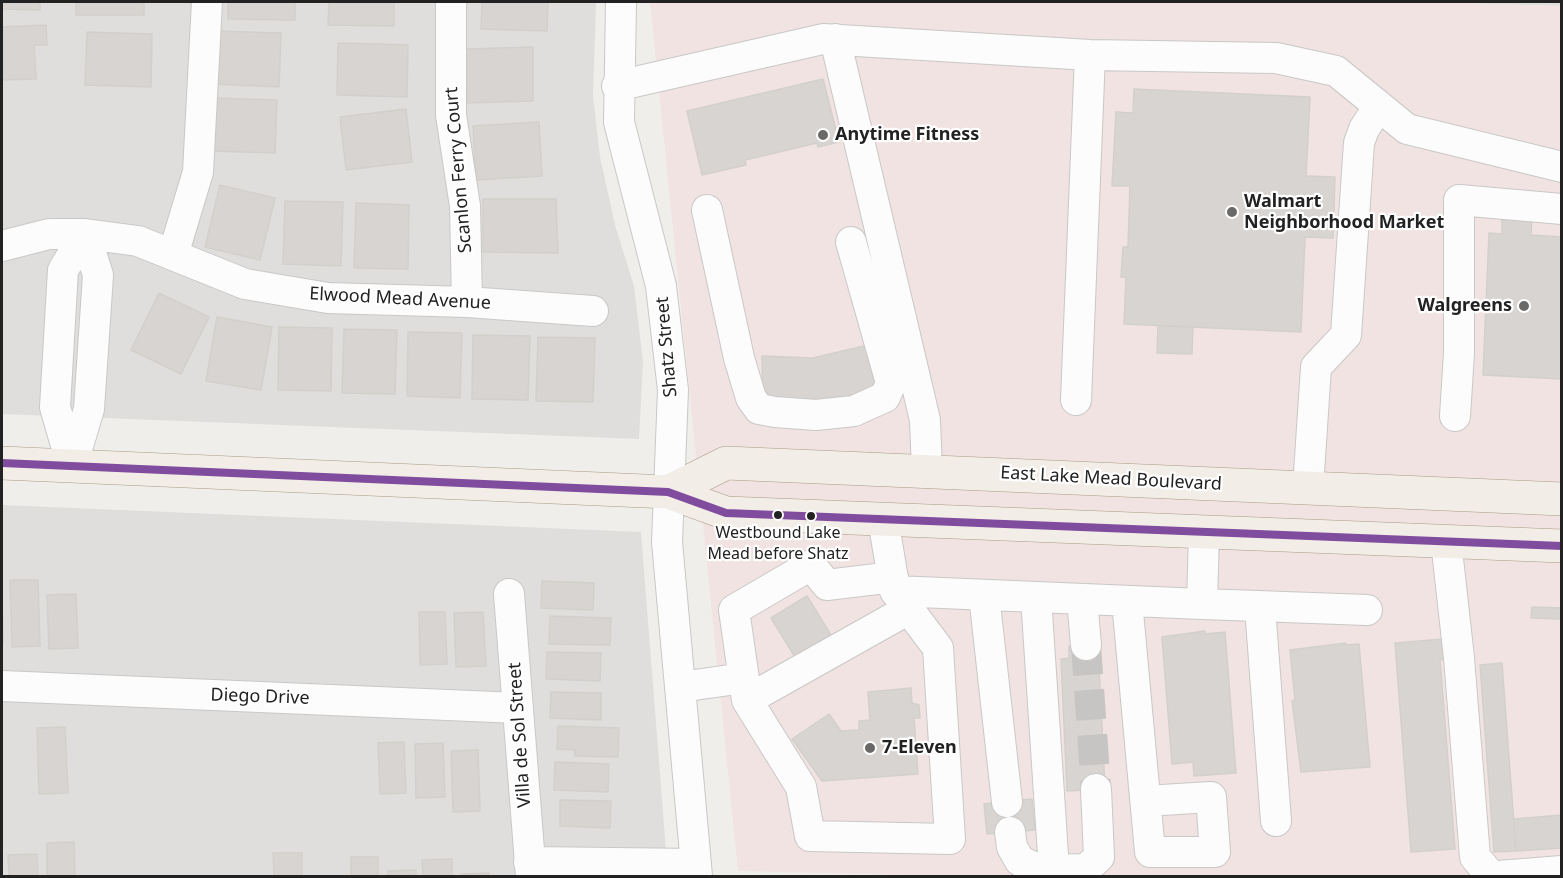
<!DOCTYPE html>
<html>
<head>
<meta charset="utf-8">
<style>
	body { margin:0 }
	#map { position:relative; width:1563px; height:878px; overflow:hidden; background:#f0eeeb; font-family:"Noto Sans",sans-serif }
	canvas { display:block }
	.frame { position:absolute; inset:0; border:3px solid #222; pointer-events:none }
</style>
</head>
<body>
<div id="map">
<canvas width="1563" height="878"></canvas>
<div class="frame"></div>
</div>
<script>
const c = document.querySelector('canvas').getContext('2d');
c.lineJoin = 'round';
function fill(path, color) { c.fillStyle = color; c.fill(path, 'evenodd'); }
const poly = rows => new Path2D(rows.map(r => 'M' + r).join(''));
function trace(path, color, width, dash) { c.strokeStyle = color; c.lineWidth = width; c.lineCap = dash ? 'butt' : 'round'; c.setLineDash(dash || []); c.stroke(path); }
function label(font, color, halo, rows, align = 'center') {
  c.font = font + ' "Noto Sans",sans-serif'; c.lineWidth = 4.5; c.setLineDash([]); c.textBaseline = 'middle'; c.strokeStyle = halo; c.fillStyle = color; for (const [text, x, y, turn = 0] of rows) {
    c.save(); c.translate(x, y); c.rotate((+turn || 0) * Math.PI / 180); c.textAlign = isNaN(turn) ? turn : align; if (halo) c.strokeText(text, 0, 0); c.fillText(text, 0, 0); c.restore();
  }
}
fill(poly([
	[2,2,596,2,593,95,600,157,615,225,634,286,643,362,639,439,2,414],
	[1422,2,1561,2,1562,6,1561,6],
	[2,505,641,532,668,876,2,876]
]), '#dfdedc');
fill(poly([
	[650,2,1422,2,1561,6,1561,876,959,876,738,871]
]), '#f1e3e1');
const building = poly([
	[2,2,40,2,40,10,2,9,2,2],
	[76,2,144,2,144,15,76,15,76,2],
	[228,2,295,2,295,20,228,19,228,2],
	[329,2,394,2,394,26,328,25,329,2],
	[482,2,548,2,547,31,481,29,482,2],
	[46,25,47,45,34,45,36,79,2,80,2,27,46,25],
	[214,31,281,33,279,87,212,84,214,31],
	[87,32,152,34,151,87,85,85,87,32],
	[338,43,408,45,407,97,337,95,338,43],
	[533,47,533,101,467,103,466,49,533,47],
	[823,79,839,142,818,147,817,143,745,160,746,165,702,175,687,111,823,79],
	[1134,89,1310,97,1306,176,1335,177,1333,238,1305,237,1301,332,1124,324,1126,277,1121,277,1123,247,1128,247,1130,186,1112,186,1114,150,1116,112,1133,113,1134,89],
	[211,98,277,100,275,153,210,151,211,98],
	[406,109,412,162,346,170,340,117,406,109],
	[539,122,542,176,476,180,473,126,539,122],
	[220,185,275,198,260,260,205,247,220,185],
	[483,199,556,199,558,253,483,252,483,199],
	[285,201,343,202,341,266,283,264,285,201],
	[356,203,409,205,408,269,354,268,356,203],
	[1502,215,1532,216,1531,235,1562,237,1562,379,1483,375,1489,233,1502,234,1502,215],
	[159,293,209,317,181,374,131,350,159,293],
	[217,317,272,327,261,390,206,381,217,317],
	[1158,326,1193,327,1192,354,1157,353,1158,326],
	[279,327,332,328,331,391,278,390,279,327],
	[344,329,397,330,395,394,342,393,344,329],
	[408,332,462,333,460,398,407,396,408,332],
	[473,335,530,336,528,400,472,399,473,335],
	[538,337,595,338,593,402,536,401,538,337],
	[868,345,878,388,820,407,763,405,762,356,813,358,868,345],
	[10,580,38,580,40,646,12,647,10,580],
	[542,581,594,583,593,610,541,608,542,581],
	[76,594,78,648,49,649,47,595,76,594],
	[2,596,3,644,2,644,2,596],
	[807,596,834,640,798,662,771,618,807,596],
	[1532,607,1562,608,1562,619,1531,618,1532,607],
	[419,612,445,612,447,664,420,665,419,612],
	[483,612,486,666,456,667,454,613,483,612],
	[550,616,611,618,610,645,549,644,550,616],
	[1205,631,1205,634,1225,632,1236,773,1194,776,1193,762,1172,764,1162,637,1205,631],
	[1443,639,1445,659,1440,660,1455,849,1411,852,1395,643,1443,639],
	[1346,643,1346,645,1359,644,1370,767,1301,772,1292,701,1295,700,1290,650,1346,643],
	[1098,645,1105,789,1067,791,1061,659,1069,658,1069,646,1098,645],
	[547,652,601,653,600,681,546,679,547,652],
	[1502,663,1516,851,1494,852,1480,665,1502,663],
	[911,688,912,703,919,705,920,718,914,718,918,774,822,781,792,739,829,714,841,731,859,730,859,721,870,720,868,692,911,688],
	[551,692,601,693,601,720,550,718,551,692],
	[558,726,619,728,618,757,575,756,575,750,557,749,558,726],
	[65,727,68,793,39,794,37,728,65,727],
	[404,742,406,793,380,794,378,743,404,742],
	[443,743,445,797,416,798,415,744,443,743],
	[478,750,480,811,453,812,451,751,478,750],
	[555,762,609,764,608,792,554,790,555,762],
	[1032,799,1035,830,987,834,984,804,1032,799],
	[560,800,611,801,610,828,560,826,560,800],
	[1562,815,1562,848,1516,851,1514,819,1562,815],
	[74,842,75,876,47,876,47,843,74,842],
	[273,853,302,853,302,876,274,876,273,853],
	[37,854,38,876,9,876,8,855,37,854],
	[351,857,378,857,378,876,351,876,351,857],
	[452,859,452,876,423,876,422,860,452,859],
	[416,870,416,876,388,876,388,871,416,870],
	[489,873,489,876,461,876,461,874,489,873]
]);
fill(building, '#d7d4d2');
trace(building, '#d3d0cc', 1.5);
trace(poly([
	[1086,645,1096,789]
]), '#c7c5c3', 30, [30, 15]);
const minor = poly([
	[451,2,451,115,465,206,467,302],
	[621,2,619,122,661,286,673,390,667,542,697,876],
	[835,39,925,420,927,471],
	[617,86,823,39,1090,55,1276,58,1336,71,1407,129,1562,167],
	[707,210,739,358,751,398,759,409,775,412,816,415,854,411,885,397,891,383,851,242],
	[2,246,49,234,85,234,138,241,245,284,328,298,467,302,593,311],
	[173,255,198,172,207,2],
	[1076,400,1090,55],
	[1455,416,1459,353,1459,200,1562,209],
	[72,466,55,407,63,270,85,234],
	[72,466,89,409,98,275,85,234],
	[1308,488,1316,367,1346,335,1359,143,1364,129,1379,106],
	[883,519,895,591,1202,604],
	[1204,532,1202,604,1367,610],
	[1446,541,1459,658,1475,857,1491,876],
	[895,591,938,648,950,839,810,836,801,787,747,700,909,609],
	[509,594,531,876],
	[984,595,1007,802],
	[1036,597,1054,870],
	[1082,599,1086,645],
	[1127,601,1150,852,1215,852,1211,797,1146,801],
	[1260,607,1276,821],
	[2,686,518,708],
	[680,687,744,678],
	[747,700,734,610,811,565,827,585,893,577],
	[1010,832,1012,847,1020,861,1041,870,1086,869,1099,857,1096,789],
	[529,862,696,864],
	[1498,876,1562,871]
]);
const major = poly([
	[2,463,668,492,726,513,1562,546],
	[668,492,726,463,1562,499]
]);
trace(minor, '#c9c8c7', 32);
trace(major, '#a79c86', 34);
trace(minor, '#fdfcfc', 30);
trace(major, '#f3ede7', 33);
trace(poly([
	[2,463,668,492,726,513,1562,546]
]), '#804c9e', 8);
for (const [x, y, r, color] of [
	[823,135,6,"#6a6968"],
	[1232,212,6,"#6a6968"],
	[1524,306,6,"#6a6968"],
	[778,515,5,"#222"],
	[811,516,5,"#222"],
	[870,748,6,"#6a6968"]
]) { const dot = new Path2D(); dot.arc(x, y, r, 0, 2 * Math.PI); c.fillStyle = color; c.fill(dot); trace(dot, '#fff', 2); }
label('16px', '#222', '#fff', [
	["Westbound Lake",778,533],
	["Mead before Shatz",778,554]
]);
label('bold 18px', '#222', '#fff', [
	["Anytime Fitness",835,135],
	["Walmart",1244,202],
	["Neighborhood Market",1244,223],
	["Walgreens",1512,306,"right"],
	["7-Eleven",882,748]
], 'left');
label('18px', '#222', '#fff', [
	["Scanlon Ferry Court",459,170,-95],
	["Elwood Mead Avenue",400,299,3],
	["Shatz Street",667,347,-95],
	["East Lake Mead Boulevard",1111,479,3],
	["Diego Drive",260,697,2],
	["Villa de Sol Street",520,735,-94]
]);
</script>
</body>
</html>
